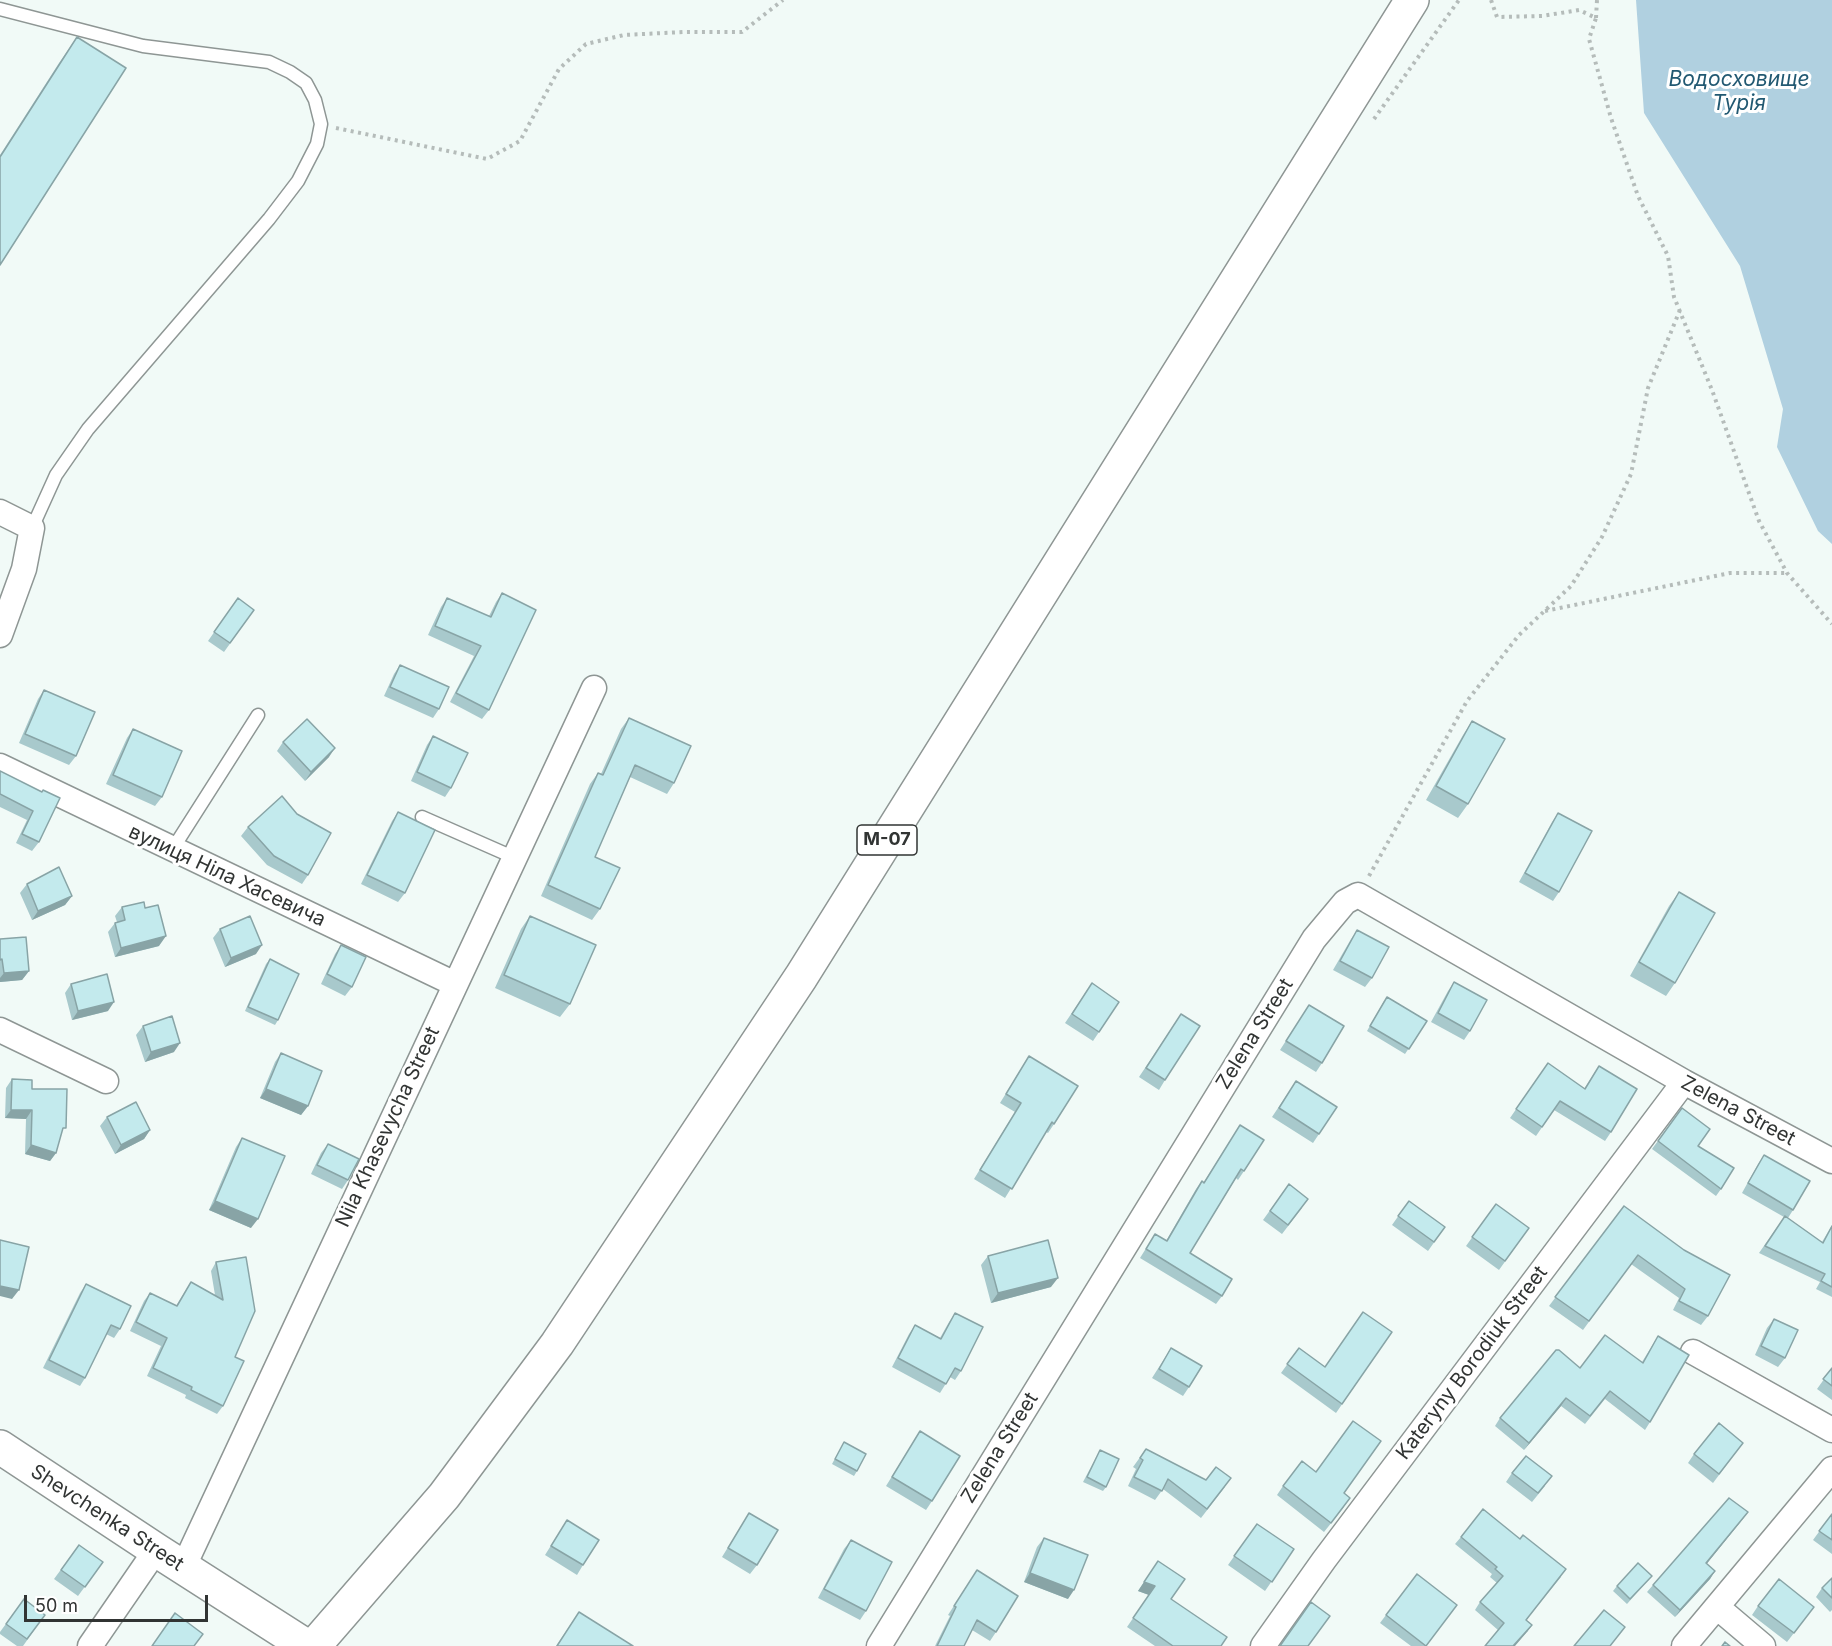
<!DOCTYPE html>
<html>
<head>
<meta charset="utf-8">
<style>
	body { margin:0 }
	#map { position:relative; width:1832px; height:1646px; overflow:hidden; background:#f1faf7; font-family:Inter,sans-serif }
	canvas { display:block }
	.scale { position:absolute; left:24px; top:1595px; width:184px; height:27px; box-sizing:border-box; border:3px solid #313433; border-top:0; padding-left:8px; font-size:18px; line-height:21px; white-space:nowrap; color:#313433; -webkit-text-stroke:4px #fff; paint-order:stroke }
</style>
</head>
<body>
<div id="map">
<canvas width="1832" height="1646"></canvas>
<div class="scale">50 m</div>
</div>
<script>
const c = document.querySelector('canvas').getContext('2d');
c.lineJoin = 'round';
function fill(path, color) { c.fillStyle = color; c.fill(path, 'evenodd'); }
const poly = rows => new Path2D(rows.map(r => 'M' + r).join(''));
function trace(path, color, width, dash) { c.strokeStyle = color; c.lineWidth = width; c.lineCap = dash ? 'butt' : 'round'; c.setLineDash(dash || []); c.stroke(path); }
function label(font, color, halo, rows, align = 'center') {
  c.font = font + ' Inter,sans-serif'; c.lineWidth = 6; c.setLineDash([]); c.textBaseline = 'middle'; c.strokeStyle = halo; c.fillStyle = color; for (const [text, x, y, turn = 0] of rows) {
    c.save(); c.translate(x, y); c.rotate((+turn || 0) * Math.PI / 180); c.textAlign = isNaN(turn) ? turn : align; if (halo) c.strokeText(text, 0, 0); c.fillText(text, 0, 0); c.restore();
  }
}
fill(poly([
	[1636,0,1832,0,1832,544,1818,531,1777,447,1783,409,1740,266,1644,113]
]), '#b0d0e0');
const lane = poly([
	[0,9,143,46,269,62,290,72,306,83,315,100,321,124,317,144,298,181,269,219,88,429,56,475,32,528],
	[422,817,513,857],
	[172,850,258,715]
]);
const street = poly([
	[0,512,32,528,24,569,0,635],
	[0,766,455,984],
	[0,1030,106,1081],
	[1693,1352,1832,1430],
	[183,1568,594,688],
	[1717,1607,1763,1646],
	[90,1646,156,1550],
	[879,1646,1314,939,1345,902,1358,895,1684,1082,1832,1161],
	[1263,1646,1324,1560,1684,1082],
	[1684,1646,1832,1469]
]);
const secondary = poly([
	[0,1447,156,1550,306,1646]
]);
const highway = poly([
	[314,1646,444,1496,557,1344,801,977,1412,0]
]);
trace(lane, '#8e9694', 15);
trace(street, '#8e9694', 27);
trace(secondary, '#8e9694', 36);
trace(highway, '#8e9694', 36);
trace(poly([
	[1491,0,1497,17,1542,16,1579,10,1596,18,1589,39,1611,118,1638,196,1668,256,1674,297,1712,390,1759,521,1787,573,1832,624],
	[1596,18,1597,0],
	[1374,119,1459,0],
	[336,128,487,159,520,141,559,69,586,44,624,35,684,32,742,32,783,0],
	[1545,611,1730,573,1787,573],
	[1369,876,1467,701,1519,635,1571,586,1602,537,1631,474,1648,388,1680,310]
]), '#b5bcba', 4, [3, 4.5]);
trace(lane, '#fff', 12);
trace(street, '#fff', 24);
trace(secondary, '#fff', 33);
trace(highway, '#fff', 33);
fill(poly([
	[77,37,0,265,0,155,59,63],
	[502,593,489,710,482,719,450,702,474,656,428,635,441,607,447,598,489,616,496,602],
	[238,598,254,610,224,652,208,641],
	[400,665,439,709,433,718,384,696,394,674],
	[44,690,76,756,69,765,19,743,38,699],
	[629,718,674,783,667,794,630,777,595,857,600,909,592,920,541,896,590,784,598,773,601,774,621,729],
	[1472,721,1468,804,1458,818,1426,800,1463,735],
	[133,729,162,797,155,806,106,784,127,738],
	[433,736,451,788,445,797,411,781,427,745],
	[283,742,329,757,305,781,277,751],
	[0,771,42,792,39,842,32,851,16,843,27,820,0,807],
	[398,812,405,893,398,902,361,884,392,821],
	[1558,813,1559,892,1553,901,1519,882,1552,822],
	[248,827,308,875,302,884,267,865,241,836],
	[27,884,72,896,65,905,32,920,20,893],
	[1679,892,1675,983,1666,996,1630,976,1669,906],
	[122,907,145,908,159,946,115,957,108,932,115,923,117,922,115,916],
	[530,916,570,1004,560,1017,495,988,521,929],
	[220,929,256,954,225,967,213,938],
	[1357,930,1372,978,1365,987,1333,970,1351,939],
	[0,939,29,971,22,980,0,982],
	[341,945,352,987,345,996,321,984,335,954],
	[270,959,278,1020,275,1025,245,1011,266,964],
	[1454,982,1470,1031,1464,1040,1431,1022,1448,991],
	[1092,983,1119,1002,1093,1041,1065,1023],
	[71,984,108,1011,72,1020,65,993],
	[1384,1001,1427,1021,1405,1054,1367,1031],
	[1309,1005,1322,1063,1316,1072,1280,1050],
	[1175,1023,1165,1080,1159,1090,1139,1077],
	[143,1026,174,1052,145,1062,136,1035],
	[281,1053,308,1106,301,1115,260,1098,275,1062],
	[1029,1056,1054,1124,1048,1133,1046,1132,1005,1198,974,1179,1015,1112,1000,1103],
	[1548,1063,1584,1089,1599,1066,1611,1132,1605,1141,1554,1110,1536,1136,1510,1118],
	[12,1079,32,1089,60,1137,56,1153,50,1161,25,1154,26,1119,5,1118,6,1088],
	[1290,1090,1319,1134,1313,1143,1272,1117],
	[1682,1108,1698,1146,1721,1189,1716,1196,1652,1149],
	[107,1117,150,1130,144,1139,115,1154,100,1126],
	[1240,1125,1244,1171,1238,1180,1236,1178,1190,1253,1222,1296,1216,1304,1140,1258,1155,1234,1166,1241,1196,1189,1202,1181,1204,1182],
	[242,1138,251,1228,209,1210,236,1147],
	[328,1144,348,1180,342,1189,311,1174,321,1153],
	[1764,1155,1793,1210,1788,1218,1822,1242,1832,1225,1832,1297,1816,1289,1820,1282,1759,1253,1784,1217,1742,1193,1758,1164],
	[1289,1184,1302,1208,1282,1234,1263,1220],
	[1409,1201,1445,1227,1428,1251,1392,1225],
	[1496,1204,1529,1228,1499,1270,1466,1246],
	[1624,1206,1708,1316,1701,1325,1673,1310,1679,1298,1631,1264,1583,1330,1549,1306],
	[988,1256,1051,1287,991,1303,981,1265],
	[216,1262,235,1357,223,1406,217,1414,185,1398,186,1395,147,1376,161,1346,130,1331,144,1301,150,1293,176,1306,191,1282,215,1295,211,1271],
	[86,1284,120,1329,114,1338,106,1334,85,1378,80,1386,43,1368,80,1293],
	[955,1313,961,1371,955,1380,950,1377,940,1393,892,1367,909,1334,915,1325,940,1338,949,1322],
	[1774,1319,1785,1358,1778,1367,1755,1355,1767,1328],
	[1392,1332,1336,1413,1281,1373,1299,1348,1325,1367],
	[1658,1336,1650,1422,1645,1430,1605,1399,1585,1424,1561,1406,1524,1450,1495,1426,1500,1418,1580,1368,1642,1362],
	[1171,1348,1189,1387,1183,1396,1152,1378],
	[1832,1368,1832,1400,1817,1389],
	[920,1431,932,1501,926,1510,886,1486],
	[844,1442,857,1471,854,1476,832,1464],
	[1743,1443,1713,1483,1688,1463,1694,1454],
	[1146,1449,1206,1480,1225,1487,1201,1518,1163,1489,1155,1500,1128,1486,1136,1469,1133,1467],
	[1100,1450,1106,1487,1103,1491,1083,1482],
	[1512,1473,1545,1486,1532,1502,1506,1482],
	[1283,1486,1344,1493,1344,1507,1324,1532,1277,1495],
	[749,1513,757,1565,750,1574,722,1557],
	[1832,1514,1832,1554,1813,1540],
	[567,1520,583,1565,577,1575,545,1555],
	[1742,1520,1706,1564,1715,1571,1710,1579,1675,1617,1647,1592,1653,1585],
	[1257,1524,1294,1549,1265,1591,1228,1565],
	[1461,1537,1561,1577,1526,1620,1532,1625,1527,1632,1498,1630,1475,1610,1480,1602,1497,1583,1490,1577,1492,1574,1455,1544],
	[1044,1538,1068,1599,1024,1582,1037,1547],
	[851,1540,866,1611,860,1620,818,1598,844,1549],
	[79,1545,103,1562,78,1596,54,1579],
	[1158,1561,1171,1599,1221,1646,1155,1646,1127,1627,1149,1595,1138,1591],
	[977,1570,996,1632,990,1641,972,1630,964,1646,935,1646,950,1616,948,1615],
	[1652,1576,1627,1604,1613,1591,1617,1586],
	[1832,1578,1832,1610,1830,1612,1816,1597,1822,1588],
	[24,1599,45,1615,23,1646,17,1646,0,1634,0,1632],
	[1758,1606,1814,1607,1787,1642,1752,1615],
	[579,1612,633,1646,556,1646],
	[1386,1615,1426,1646,1411,1646,1380,1623]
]), '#a8c9cc');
fill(poly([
	[335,748,329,757,305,781,311,772],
	[72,896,65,905,32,920,38,911],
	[166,936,159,946,115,957,121,948],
	[262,945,256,954,225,967,231,958],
	[29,971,22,980,0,982,0,978,4,973],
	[114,1002,108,1011,72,1020,78,1011],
	[180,1043,174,1052,145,1062,151,1052],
	[266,1089,308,1106,301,1115,260,1098],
	[11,1110,32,1110,26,1119,5,1118],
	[150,1130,144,1139,115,1154,121,1145],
	[31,1145,56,1153,50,1161,25,1154],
	[215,1201,258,1219,251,1228,209,1210],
	[1058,1278,1051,1287,991,1303,998,1293],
	[0,1286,19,1290,12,1299,0,1296],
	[1566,1398,1561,1406,1524,1450,1529,1443],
	[1748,1512,1742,1520,1701,1571,1706,1563],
	[1715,1571,1710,1579,1675,1617,1680,1610],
	[1030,1573,1074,1590,1068,1599,1024,1582],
	[1144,1582,1155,1586,1149,1595,1138,1591],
	[1532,1625,1527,1632,1515,1646,1513,1646]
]), '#88a4a6');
const building = poly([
	[77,37,126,68,0,265,0,157,77,37],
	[502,593,536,610,489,710,456,693,481,646,435,626,447,598,491,617,502,593],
	[238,598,254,610,230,643,214,632,238,598],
	[400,665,449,687,439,709,390,687,400,665],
	[44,690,95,712,76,756,25,734,44,690],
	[629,718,691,746,674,783,635,765,595,857,620,868,600,909,548,885,598,773,603,775,629,718],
	[307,719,335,748,311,772,283,742,307,719],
	[1472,721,1505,739,1468,804,1436,786,1472,721],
	[133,729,182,751,162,797,113,775,133,729],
	[433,736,468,753,451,788,417,772,433,736],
	[0,771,42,792,43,790,60,798,39,842,22,834,33,811,0,794,0,771],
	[282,796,297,814,331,833,308,875,274,856,248,827,282,796],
	[398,812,435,830,405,893,367,875,398,812],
	[1558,813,1592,831,1559,892,1525,873,1558,813],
	[59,867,72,896,38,911,27,884,59,867],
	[1679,892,1715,913,1675,983,1639,962,1679,892],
	[144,902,145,908,158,905,166,936,121,948,115,923,125,920,122,907,144,902],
	[250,916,262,945,231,958,220,929,250,916],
	[530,916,596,945,570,1004,504,975,530,916],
	[1357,930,1389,947,1372,978,1340,961,1357,930],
	[26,937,29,971,4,973,2,959,0,960,0,939,26,937],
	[341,945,366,957,352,987,327,974,341,945],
	[270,959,299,974,278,1020,248,1007,270,959],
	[107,974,114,1002,78,1011,71,984,107,974],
	[1454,982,1487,1000,1470,1031,1438,1013,1454,982],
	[1092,983,1119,1002,1099,1032,1072,1014,1092,983],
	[1387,997,1427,1021,1409,1049,1370,1026,1387,997],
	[1309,1005,1344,1026,1322,1063,1286,1041,1309,1005],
	[1181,1014,1200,1026,1165,1080,1146,1068,1181,1014],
	[172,1016,180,1043,151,1052,143,1026,172,1016],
	[281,1053,322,1071,308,1106,266,1089,281,1053],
	[1029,1056,1078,1086,1054,1124,1052,1122,1012,1189,980,1170,1021,1103,1006,1094,1029,1056],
	[1548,1063,1585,1089,1599,1066,1637,1089,1611,1132,1560,1101,1542,1127,1516,1109,1548,1063],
	[12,1079,32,1080,32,1089,67,1089,66,1128,63,1128,56,1153,31,1145,32,1110,11,1110,12,1079],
	[1296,1081,1337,1107,1319,1134,1279,1108,1296,1081],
	[136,1102,150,1130,121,1145,107,1117,136,1102],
	[1682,1108,1710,1129,1698,1146,1734,1168,1721,1189,1658,1141,1682,1108],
	[1240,1125,1264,1140,1244,1171,1241,1169,1190,1253,1232,1279,1222,1296,1146,1249,1155,1234,1167,1241,1202,1181,1204,1183,1240,1125],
	[242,1138,285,1156,258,1219,215,1201,242,1138],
	[328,1144,359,1159,348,1180,317,1165,328,1144],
	[1764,1155,1810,1181,1793,1210,1748,1183,1764,1155],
	[1289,1184,1308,1199,1288,1225,1270,1211,1289,1184],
	[1409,1201,1445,1227,1434,1242,1398,1216,1409,1201],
	[1496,1204,1529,1228,1505,1261,1472,1237,1496,1204],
	[1624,1206,1684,1250,1730,1275,1708,1316,1679,1301,1685,1289,1638,1255,1589,1321,1555,1297,1624,1206],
	[1785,1216,1823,1243,1832,1226,1832,1287,1821,1281,1825,1274,1765,1246,1785,1216],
	[0,1240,29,1247,19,1290,0,1286,0,1240],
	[1048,1240,1058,1278,998,1293,988,1256,1048,1240],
	[246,1257,255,1311,235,1357,244,1361,223,1406,191,1390,192,1387,153,1368,167,1338,136,1322,150,1293,177,1306,191,1282,223,1300,216,1262,246,1257],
	[86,1284,131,1306,120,1329,111,1325,85,1378,49,1360,86,1284],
	[1363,1312,1392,1332,1342,1404,1287,1364,1299,1348,1325,1367,1363,1312],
	[955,1313,983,1327,961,1371,955,1368,946,1384,898,1358,915,1325,941,1339,955,1313],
	[1774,1319,1798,1330,1785,1358,1761,1346,1774,1319],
	[1605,1335,1643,1363,1658,1336,1689,1355,1650,1422,1610,1391,1590,1416,1566,1398,1529,1443,1500,1418,1556,1350,1559,1350,1580,1368,1605,1335],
	[1171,1348,1202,1366,1189,1387,1159,1369,1171,1348],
	[1832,1368,1832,1386,1823,1379,1832,1368],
	[1353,1421,1381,1441,1344,1493,1350,1498,1331,1523,1283,1486,1302,1461,1316,1472,1353,1421],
	[1719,1423,1743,1443,1719,1474,1694,1454,1719,1423],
	[920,1431,960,1456,932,1501,892,1477,920,1431],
	[844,1442,866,1454,857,1471,835,1459,844,1442],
	[1146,1449,1206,1480,1216,1467,1231,1478,1207,1509,1168,1479,1162,1491,1134,1477,1143,1460,1140,1458,1146,1449],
	[1100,1450,1119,1459,1106,1487,1087,1477,1100,1450],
	[1526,1456,1552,1476,1538,1493,1512,1473,1526,1456],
	[1729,1498,1748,1512,1706,1563,1715,1571,1680,1610,1653,1585,1729,1498],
	[1483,1509,1520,1539,1523,1535,1566,1569,1526,1620,1532,1625,1513,1646,1485,1646,1504,1623,1480,1602,1503,1576,1495,1569,1497,1567,1461,1537,1483,1509],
	[749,1513,778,1530,757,1565,728,1548,749,1513],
	[1832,1514,1832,1540,1819,1531,1832,1514],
	[567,1520,599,1540,583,1565,551,1546,567,1520],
	[1257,1524,1294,1549,1272,1582,1234,1556,1257,1524],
	[1044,1538,1088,1555,1074,1590,1030,1573,1044,1538],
	[851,1540,892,1562,866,1611,824,1589,851,1540],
	[79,1545,103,1562,85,1587,61,1570,79,1545],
	[1158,1561,1185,1579,1171,1599,1227,1637,1221,1646,1173,1646,1133,1618,1155,1586,1144,1582,1158,1561],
	[1638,1563,1652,1576,1630,1599,1617,1586,1638,1563],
	[977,1570,1018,1596,996,1632,977,1620,964,1646,937,1646,956,1607,954,1606,977,1570],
	[1417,1574,1457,1605,1426,1646,1386,1615,1417,1574],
	[1832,1578,1832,1598,1822,1588,1832,1578],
	[1779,1579,1814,1607,1794,1633,1758,1606,1779,1579],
	[24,1599,45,1615,27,1639,6,1624,24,1599],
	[1311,1602,1330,1616,1308,1646,1280,1646,1311,1602],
	[1604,1610,1625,1627,1610,1646,1574,1646,1604,1610],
	[579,1612,633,1646,557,1646,579,1612],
	[175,1613,203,1634,194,1646,152,1646,175,1613],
	[1725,1642,1730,1646,1722,1646,1725,1642]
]);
fill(building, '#c3eaed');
trace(building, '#88a4a6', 1.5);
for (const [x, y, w] of [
	[887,840,60]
]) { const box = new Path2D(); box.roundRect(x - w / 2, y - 15, w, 30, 4.5); c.fillStyle = '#fff'; c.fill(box); trace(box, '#313433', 1.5); }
label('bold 18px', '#313433', null, [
	["М-07",887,840]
]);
label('20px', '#313433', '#fff', [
	["вулиця Ніла Хасевича",227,876,25],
	["Zelena Street",1255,1034,-58],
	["Zelena Street",1738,1111,28],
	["Nila Khasevycha Street",388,1127,-65],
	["Kateryny Borodiuk Street",1472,1363,-53],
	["Zelena Street",1000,1448,-58],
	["Shevchenka Street",107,1518,33]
]);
label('italic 21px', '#225972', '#fff', [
	["Водосховище",1739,80],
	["Турія",1739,104]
]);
</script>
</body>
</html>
